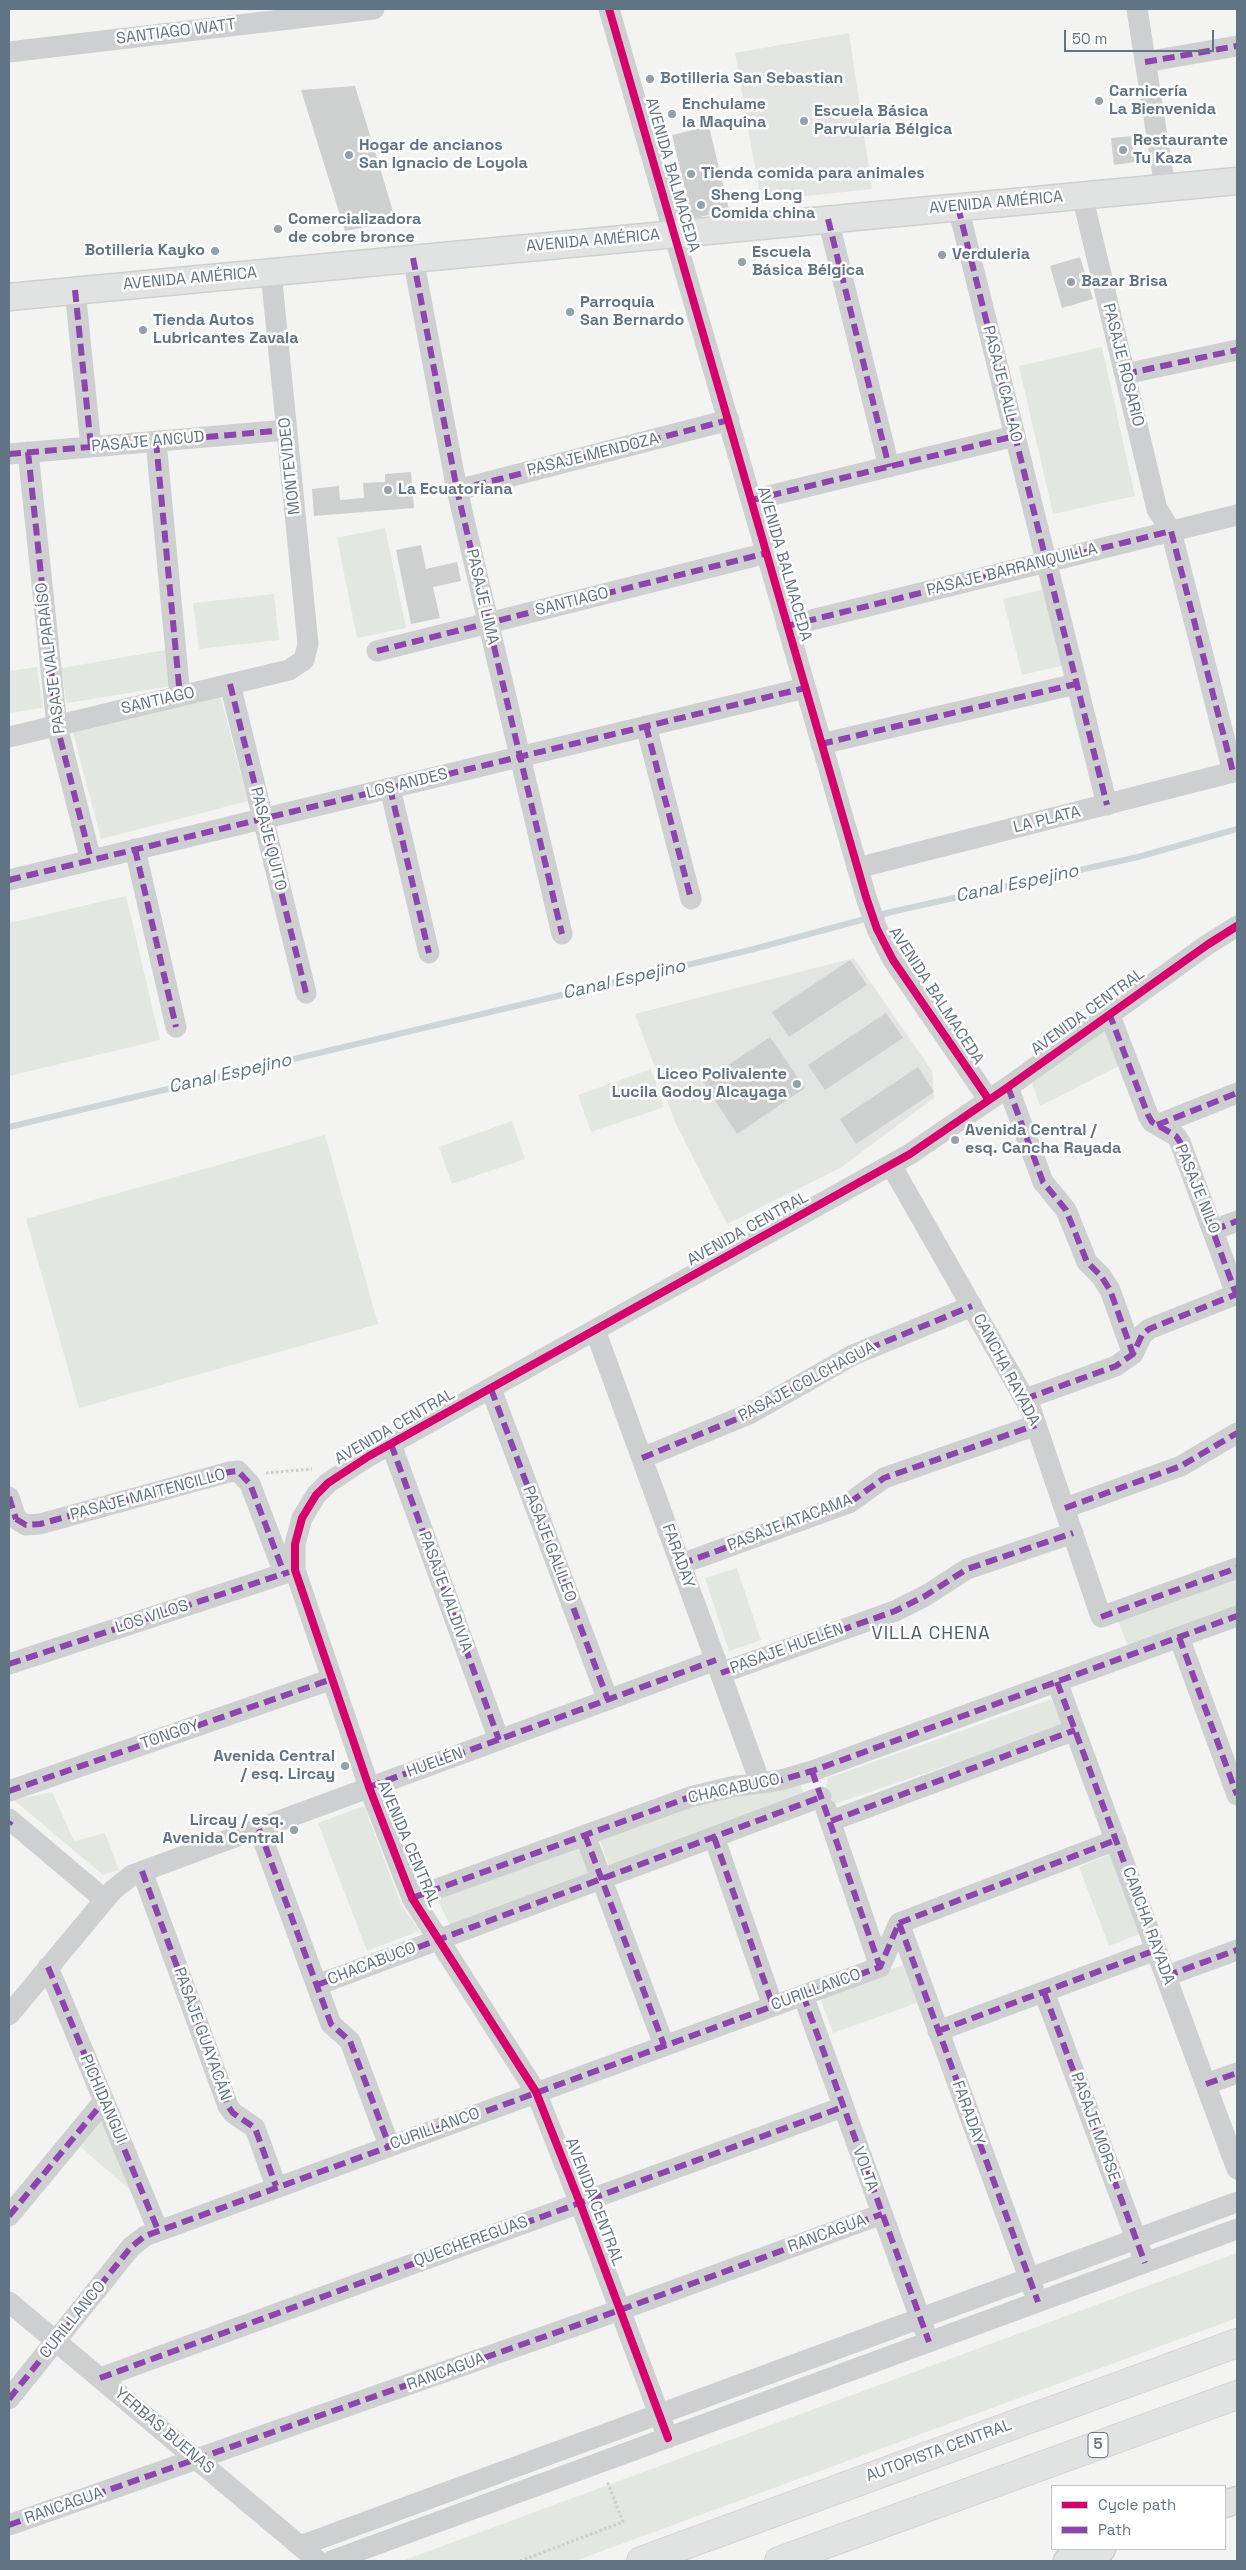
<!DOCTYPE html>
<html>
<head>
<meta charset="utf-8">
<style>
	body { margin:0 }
	#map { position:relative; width:1246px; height:2570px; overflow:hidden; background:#f3f4f1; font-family:"Space Grotesk",sans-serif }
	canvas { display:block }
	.frame { position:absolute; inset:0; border:10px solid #617483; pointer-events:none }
	.legend { position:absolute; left:1051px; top:2485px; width:175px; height:65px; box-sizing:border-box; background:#fff; border:1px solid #c0c7cd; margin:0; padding:6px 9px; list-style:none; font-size:15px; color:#617483 }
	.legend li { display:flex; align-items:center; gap:10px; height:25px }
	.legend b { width:25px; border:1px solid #c0c7cd }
	.scale { position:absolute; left:1064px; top:30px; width:150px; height:22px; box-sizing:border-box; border:2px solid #617483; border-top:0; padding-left:6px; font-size:15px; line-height:18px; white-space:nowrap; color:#617483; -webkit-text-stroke:4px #fff; paint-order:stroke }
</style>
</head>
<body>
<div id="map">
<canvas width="1246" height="2570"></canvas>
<div class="frame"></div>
<ul class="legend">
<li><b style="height:6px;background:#d6006c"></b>Cycle path</li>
<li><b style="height:6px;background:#8e44ad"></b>Path</li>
</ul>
<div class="scale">50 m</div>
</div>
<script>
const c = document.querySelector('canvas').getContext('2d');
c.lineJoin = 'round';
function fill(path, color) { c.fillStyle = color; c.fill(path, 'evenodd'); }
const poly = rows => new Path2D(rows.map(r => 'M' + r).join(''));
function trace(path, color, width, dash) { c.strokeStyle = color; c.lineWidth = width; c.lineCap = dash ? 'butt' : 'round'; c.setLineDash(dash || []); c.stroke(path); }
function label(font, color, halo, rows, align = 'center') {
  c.font = font + ' "Space Grotesk",sans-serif'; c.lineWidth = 5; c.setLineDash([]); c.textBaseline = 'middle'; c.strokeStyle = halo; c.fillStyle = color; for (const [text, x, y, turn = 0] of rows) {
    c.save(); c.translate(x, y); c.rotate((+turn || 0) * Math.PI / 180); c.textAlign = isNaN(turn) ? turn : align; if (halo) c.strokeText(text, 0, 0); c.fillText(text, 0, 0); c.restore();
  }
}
fill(poly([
	[849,33,872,189,761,201,735,53],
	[854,958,932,1071,934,1098,842,1167,727,1224,676,1124,635,1014]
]), '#e3e5e3');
fill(poly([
	[1102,347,1135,496,1053,514,1019,366],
	[385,528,406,628,357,638,337,538],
	[1046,589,1065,665,1022,675,1003,599],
	[274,594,279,640,199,649,193,603],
	[166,650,172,686,67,703,61,668],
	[37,667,43,708,9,713,9,671],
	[219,691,248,801,101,839,72,729],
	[126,896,160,1040,9,1076,9,923],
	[1105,1026,1121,1065,1040,1106,1032,1083],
	[651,1069,664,1107,591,1132,578,1095],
	[512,1121,525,1159,452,1184,439,1147],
	[325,1135,378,1324,79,1408,26,1219],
	[737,1568,761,1640,729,1651,705,1578],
	[1237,1577,1237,1606,1128,1647,1118,1620],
	[1051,1699,1066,1725,835,1804,825,1789,828,1778],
	[799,1777,803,1793,609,1865,599,1838,670,1812],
	[52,1792,74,1841,105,1833,119,1870,103,1875,14,1800],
	[364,1806,401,1904,419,1931,367,1951,318,1823],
	[579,1846,590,1872,450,1925,437,1899],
	[1111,1854,1142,1933,1109,1946,1079,1867],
	[903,1965,917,2003,833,2033,819,1995],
	[103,2111,145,2203,76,2143],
	[1237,2253,1237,2318,575,2561,402,2561]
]), '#e2e7df');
trace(poly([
	[9,1127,750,950,891,912,1138,857,1237,829]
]), '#ccd5d7', 6);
fill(poly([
	[355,86,396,221,345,231,301,90],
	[709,126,729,210,692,219,672,135],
	[1132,136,1135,162,1114,165,1111,138],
	[1080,257,1093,299,1062,308,1050,266],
	[411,472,414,508,314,516,312,489,339,486,340,500,364,498,363,483,385,482,385,474],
	[421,545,426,569,457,562,461,581,433,587,440,618,411,624,396,550],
	[850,960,867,985,789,1037,772,1012],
	[886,1013,903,1038,825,1090,808,1065],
	[770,1037,805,1088,737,1134,703,1082],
	[918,1067,934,1092,856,1144,840,1119]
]), '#ced0cf');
const major = poly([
	[9,297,1237,181],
	[1225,2504,1237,2500],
	[1067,2561,1102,2549]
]);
const highway = poly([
	[641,2561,1237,2343],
	[779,2561,1237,2395]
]);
trace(major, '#ced0d0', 29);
trace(highway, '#d0d2d1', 30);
trace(poly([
	[266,1473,312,1469],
	[520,2561,623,2522,607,2481]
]), '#ccc', 3, [2.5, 2.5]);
trace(poly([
	[609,9,866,897,877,929,893,960,989,1100],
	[1137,9,1165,187],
	[9,52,374,9],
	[1145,62,1237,46],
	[1082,195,1157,509,1171,531,1233,772],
	[958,207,1107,805],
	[828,219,889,467],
	[413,258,457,490,562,934],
	[75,290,91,447],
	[1125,374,1237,350],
	[156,441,180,696],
	[28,452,57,726,91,860],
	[9,454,287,430],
	[457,490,729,420],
	[752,500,1015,436],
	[787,626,1237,515],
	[377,651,767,553],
	[230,684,306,993],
	[646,726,691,899],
	[9,737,289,670,304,660,308,644,271,272],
	[821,744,1076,684],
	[390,788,429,953],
	[135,849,176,1027],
	[857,868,1237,771],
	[9,880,805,688],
	[1109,1013,1148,1115,1152,1122,1176,1136,1180,1142,1236,1294],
	[1008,1087,1043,1182,1066,1210,1087,1262,1101,1276,1110,1290,1133,1354],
	[1157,1125,1237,1093],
	[891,1165,1031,1410,1101,1617,1237,1568],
	[1214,1230,1237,1221],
	[595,1330,760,1782],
	[491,1389,608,1700],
	[1025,1399,1116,1366,1133,1354,1142,1335,1149,1329,1237,1294],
	[391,1444,499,1740],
	[642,1458,749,1414,853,1355,972,1306],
	[9,1497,16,1519],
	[1065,1508,1181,1466,1237,1433],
	[16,1519,26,1525,40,1524,229,1472,238,1471,250,1484,284,1573],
	[681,1564,849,1503,884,1478,1036,1425],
	[1179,1637,1237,1795],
	[9,1664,295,1570],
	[721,1673,895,1611,925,1596,967,1569,1073,1533],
	[1057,1682,1237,2169],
	[9,1791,332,1679],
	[826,1809,880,1967],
	[9,1819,105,1900],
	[831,1821,1075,1730],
	[259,1829,331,2024,350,2041,389,2145],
	[585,1835,664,2045],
	[714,1837,773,2006],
	[142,1871,228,2106,233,2113,255,2128,276,2186],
	[412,1898,690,1797,731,1787,781,1780,812,1771,1237,1616],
	[899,1923,1034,2291],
	[899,1923,1116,1840],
	[48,1967,158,2230],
	[1166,1976,1237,1950],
	[317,1985,821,1797],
	[1044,1992,1141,2252],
	[803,1995,924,2329],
	[9,2015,113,1890,132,1875,716,1660],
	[938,2031,1156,1950],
	[1206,2084,1237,2073],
	[9,2216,104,2101],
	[9,2302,318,2561],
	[100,2378,843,2107],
	[9,2399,131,2247,145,2236,880,1967,899,1923],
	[668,2438,580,2203,536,2092,412,1898,369,1787,295,1570,295,1544,302,1518,316,1495,328,1483,369,1456,910,1154,1008,1087,1207,945,1237,926],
	[9,2525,620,2310,882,2214],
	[300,2546,1237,2202],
	[331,2561,1237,2229]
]), '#cecfd0', 21);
trace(major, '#e1e2e2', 26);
trace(highway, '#e1e2e2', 28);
trace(poly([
	[1145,62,1237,46],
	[958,207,1107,805],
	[828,219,889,467],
	[413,258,457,490,562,934],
	[75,290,91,447],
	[1125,374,1237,350],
	[156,441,180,696],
	[28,452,57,726,91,860],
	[9,454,287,430],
	[457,490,729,420],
	[752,500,1015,436],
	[787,626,1171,531,1233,772],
	[377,651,767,553],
	[230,684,306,993],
	[646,726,691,899],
	[821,744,1076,684],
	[390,788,429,953],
	[135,849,176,1027],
	[9,880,805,688],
	[1109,1013,1148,1115,1152,1122,1176,1136,1180,1142,1236,1294],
	[1008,1087,1043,1182,1066,1210,1087,1262,1101,1276,1110,1290,1133,1354],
	[1157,1125,1237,1093],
	[1214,1230,1237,1221],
	[491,1389,608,1700],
	[1025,1399,1116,1366,1133,1354,1142,1335,1149,1329,1237,1294],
	[391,1444,499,1740],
	[642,1458,749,1414,853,1355,972,1306],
	[9,1497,16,1519],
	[1065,1508,1181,1466,1237,1433],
	[16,1519,26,1525,40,1524,229,1472,238,1471,250,1484,284,1573],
	[681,1564,849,1503,884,1478,1036,1425],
	[1101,1617,1237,1568],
	[1179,1637,1237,1795],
	[9,1664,289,1572],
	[721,1673,895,1611,925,1596,967,1569,1073,1533],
	[1057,1682,1124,1862],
	[812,1771,880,1967],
	[369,1787,716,1660],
	[9,1791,332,1679],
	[831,1821,1075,1730],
	[9,1824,11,1821],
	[259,1829,331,2024,350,2041,389,2145],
	[585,1835,664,2045],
	[714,1837,773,2006],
	[142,1871,228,2106,233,2113,255,2128,276,2186],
	[412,1898,690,1797,731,1787,781,1780,812,1771,1237,1616],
	[899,1923,1038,2302],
	[899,1923,1116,1840],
	[48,1967,158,2230],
	[1166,1976,1237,1950],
	[317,1985,821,1797],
	[1044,1992,1145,2263],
	[803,1995,929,2342],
	[938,2031,1156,1950],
	[1206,2084,1237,2073],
	[9,2216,104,2101],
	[100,2378,843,2107],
	[9,2399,131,2247,145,2236,880,1967,899,1923],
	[9,2525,620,2310,882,2214]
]), '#8e44ad', 6, [12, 6]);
trace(poly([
	[609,9,866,897,877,929,893,960,989,1100],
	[668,2438,580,2203,536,2092,412,1898,369,1787,295,1570,295,1544,302,1518,316,1495,328,1483,369,1456,910,1154,1008,1087,1207,945,1237,926]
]), '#d6006c', 8);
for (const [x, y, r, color] of [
	[650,79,5,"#94a1aa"],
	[1099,101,5,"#94a1aa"],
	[672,114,5,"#94a1aa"],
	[804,121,5,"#94a1aa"],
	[1123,150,5,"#94a1aa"],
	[349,155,5,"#94a1aa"],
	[691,174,5,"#94a1aa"],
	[701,205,5,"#94a1aa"],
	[278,229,5,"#94a1aa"],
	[215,251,5,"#94a1aa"],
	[942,255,5,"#94a1aa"],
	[742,262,5,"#94a1aa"],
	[1071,282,5,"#94a1aa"],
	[570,312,5,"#94a1aa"],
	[143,330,5,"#94a1aa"],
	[388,490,5,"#94a1aa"],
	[797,1084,5,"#94a1aa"],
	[955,1140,5,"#94a1aa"],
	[345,1766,5,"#94a1aa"],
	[294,1830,5,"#94a1aa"]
]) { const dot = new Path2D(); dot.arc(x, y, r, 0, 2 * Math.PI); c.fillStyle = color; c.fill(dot); trace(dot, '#fff', 2); }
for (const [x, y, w] of [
	[1098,2445,20]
]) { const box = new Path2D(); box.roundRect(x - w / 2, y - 12.5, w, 25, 4); c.fillStyle = '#fff'; c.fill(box); trace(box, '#617483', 1); }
label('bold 15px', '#617483', null, [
	["5",1098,2445]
]);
label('16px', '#617483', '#fff', [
	["SANTIAGO WATT",176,32,-7],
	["AVENIDA BALMACEDA",672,175,74],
	["AVENIDA AMÉRICA",996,203,-5],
	["AVENIDA AMÉRICA",593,241,-5],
	["AVENIDA AMÉRICA",190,279,-5],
	["PASAJE ROSARIO",1123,365,76],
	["PASAJE CALLAO",1002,384,76],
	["PASAJE ANCUD",148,442,-5],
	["PASAJE MENDOZA",593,455,-14],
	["MONTEVIDEO",290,466,-96],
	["AVENIDA BALMACEDA",784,564,74],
	["PASAJE BARRANQUILLA",1012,570,-14],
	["PASAJE LIMA",482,597,77],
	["SANTIAGO",572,602,-14],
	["PASAJE VALPARAÍSO",51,658,-97],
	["SANTIAGO",158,701,-13],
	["LOS ANDES",407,784,-14],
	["LA PLATA",1047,820,-14],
	["PASAJE QUITO",268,839,76],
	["AVENIDA BALMACEDA",936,996,57],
	["AVENIDA CENTRAL",1088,1012,-36],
	["PASAJE NILO",1197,1189,68],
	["AVENIDA CENTRAL",748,1229,-29],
	["CANCHA RAYADA",1006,1370,62],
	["PASAJE COLCHAGUA",807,1382,-28],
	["AVENIDA CENTRAL",395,1427,-30],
	["PASAJE MAITENCILLO",148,1495,-15],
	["PASAJE ATACAMA",790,1523,-21],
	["PASAJE GALILEO",549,1544,69],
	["FARADAY",678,1556,70],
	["PASAJE VALDIVIA",445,1592,70],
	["LOS VILOS",152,1617,-18],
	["PASAJE HUELÉN",787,1649,-20],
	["TONGOY",170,1735,-19],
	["HUELÉN",435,1763,-20],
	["CHACABUCO",734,1789,-12],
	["AVENIDA CENTRAL",408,1844,67],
	["CANCHA RAYADA",1148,1926,70],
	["CHACABUCO",372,1964,-21],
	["CURILLANCO",816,1990,-20],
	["PASAJE GUAYACÁN",202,2034,70],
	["PICHIDANGUI",103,2099,67],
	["FARADAY",968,2113,70],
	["PASAJE MORSE",1095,2127,70],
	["CURILLANCO",435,2129,-20],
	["VOLTA",865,2169,70],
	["AVENIDA CENTRAL",594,2202,69],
	["RANCAGUA",827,2234,-20],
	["QUECHEREGUAS",471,2242,-20],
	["CURILLANCO",73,2320,-51],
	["RANCAGUA",446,2372,-20],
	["YERBAS BUENAS",164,2431,40],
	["AUTOPISTA CENTRAL",939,2451,-20],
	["RANCAGUA",64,2506,-19]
]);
label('bold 16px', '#617483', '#fff', [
	["Botilleria San Sebastian",660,79],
	["Carnicería",1109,92],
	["La Bienvenida",1109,110],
	["Enchulame",682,105],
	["la Maquina",682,123],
	["Escuela Básica",814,112],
	["Parvularia Bélgica",814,130],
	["Restaurante",1133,141],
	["Tu Kaza",1133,159],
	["Hogar de ancianos",359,146],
	["San Ignacio de Loyola",359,164],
	["Tienda comida para animales",701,174],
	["Sheng Long",711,196],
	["Comida china",711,214],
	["Comercializadora",288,220],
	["de cobre bronce",288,238],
	["Botilleria Kayko",205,251,"right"],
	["Escuela",752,253],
	["Básica Bélgica",752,271],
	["Verduleria",952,255],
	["Bazar Brisa",1081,282],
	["Parroquia",580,303],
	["San Bernardo",580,321],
	["Tienda Autos",153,321],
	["Lubricantes Zavala",153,339],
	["La Ecuatoriana",398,490],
	["Liceo Polivalente",787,1075,"right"],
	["Lucila Godoy Alcayaga",787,1093,"right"],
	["Avenida Central /",965,1131],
	["esq. Cancha Rayada",965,1149],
	["Avenida Central",335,1757,"right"],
	["/ esq. Lircay",335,1775,"right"],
	["Lircay / esq.",284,1821,"right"],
	["Avenida Central",284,1839,"right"]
], 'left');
label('italic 18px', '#5c7781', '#fff', [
	["Canal Espejino",1017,884,-12],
	["Canal Espejino",624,980,-13],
	["Canal Espejino",230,1074,-13]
]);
c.letterSpacing = '1px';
label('18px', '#4f5d68', '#fff', [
	["VILLA CHENA",931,1634]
]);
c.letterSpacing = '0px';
</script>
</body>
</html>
